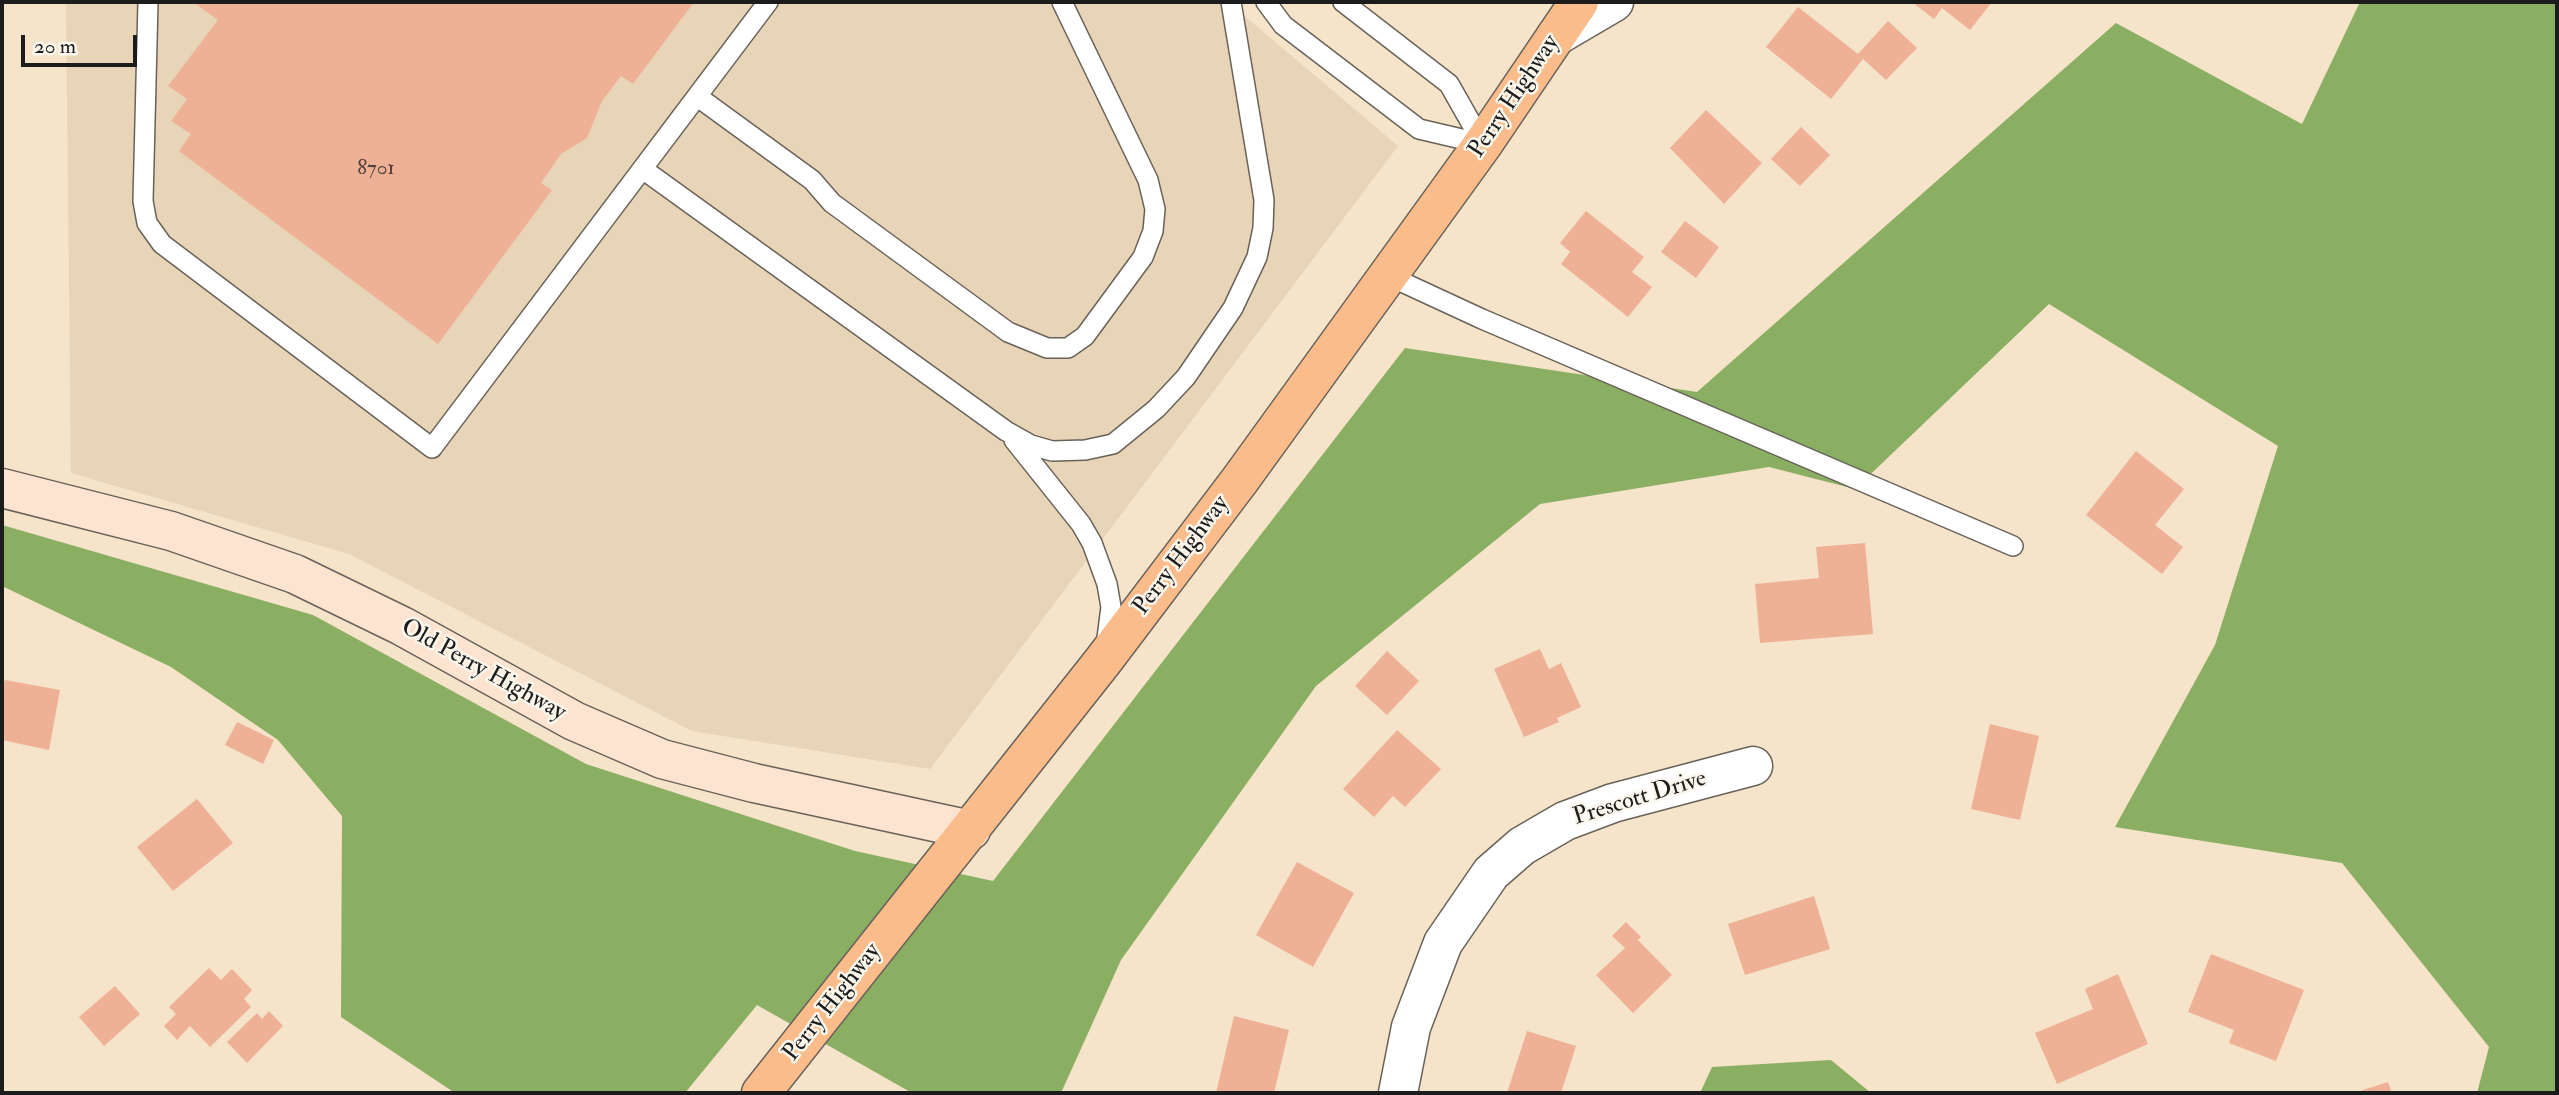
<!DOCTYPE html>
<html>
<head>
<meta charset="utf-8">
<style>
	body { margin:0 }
	#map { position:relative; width:2559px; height:1095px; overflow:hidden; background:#f5e3ca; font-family:"IM FELL Double Pica",serif }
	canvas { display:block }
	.frame { position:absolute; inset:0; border:4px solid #1c1c1c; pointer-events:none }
	.scale { position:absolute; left:21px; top:35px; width:116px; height:32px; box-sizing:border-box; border:4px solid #1c1c1c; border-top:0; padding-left:9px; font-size:21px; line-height:24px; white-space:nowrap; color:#1c1c1c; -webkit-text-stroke:5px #fbf7ec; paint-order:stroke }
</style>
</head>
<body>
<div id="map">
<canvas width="2559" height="1095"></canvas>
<div class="frame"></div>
<div class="scale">20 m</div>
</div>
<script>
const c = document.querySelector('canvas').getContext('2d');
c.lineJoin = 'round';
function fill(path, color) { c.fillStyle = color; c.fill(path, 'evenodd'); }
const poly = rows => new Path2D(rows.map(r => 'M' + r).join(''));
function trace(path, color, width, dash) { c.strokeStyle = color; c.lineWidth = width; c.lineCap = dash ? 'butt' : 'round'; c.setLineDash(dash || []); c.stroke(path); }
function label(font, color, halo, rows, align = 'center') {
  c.font = font + ' "IM FELL Double Pica",serif'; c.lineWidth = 5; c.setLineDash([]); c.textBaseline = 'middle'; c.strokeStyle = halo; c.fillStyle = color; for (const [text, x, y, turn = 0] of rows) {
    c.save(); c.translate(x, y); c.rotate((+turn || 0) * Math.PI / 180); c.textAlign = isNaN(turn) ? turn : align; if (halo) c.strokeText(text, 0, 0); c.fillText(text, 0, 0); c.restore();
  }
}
fill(poly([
	[66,2,1228,2,1398,146,930,769,692,731,349,554,71,473]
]), '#e8d4b7');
fill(poly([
	[2360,2,2557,2,2557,1093,2477,1093,2489,1047,2342,863,2115,827,2215,645,2278,446,2049,304,1855,489,1769,467,1540,504,1316,686,1121,960,1061,1093,912,1093,757,1005,685,1093,455,1093,341,1017,342,816,278,740,171,667,2,586,2,525,313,615,586,764,855,851,993,881,1405,348,1697,392,2116,23,2302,124],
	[1831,1060,1871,1093,1700,1093,1712,1067]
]), '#8aae62');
fill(poly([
	[193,2,694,2,633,84,621,76,602,101,587,138,561,154,541,183,552,190,438,344,179,151,191,134,171,121,187,99,168,86,218,20],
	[1912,2,1992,2,1970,30,1942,8,1934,19],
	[1798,7,1858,54,1888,21,1917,48,1886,80,1863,59,1831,99,1766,47],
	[1706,110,1762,163,1724,204,1670,148],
	[1801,127,1830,155,1800,186,1771,159],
	[1586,211,1644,257,1632,272,1652,287,1628,317,1561,264,1570,252,1560,243],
	[1685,221,1719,247,1696,278,1661,252],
	[2136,451,2184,489,2155,525,2183,547,2162,574,2086,515],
	[1865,543,1873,634,1760,643,1755,584,1819,578,1816,547],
	[1540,649,1549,669,1561,663,1581,707,1557,718,1559,722,1524,737,1494,669],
	[1387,651,1419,681,1387,715,1355,686],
	[5,680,60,690,49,750,2,740,2,688],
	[237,722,274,740,263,764,225,745],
	[1990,724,2039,736,2020,820,1971,809],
	[1397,730,1441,769,1405,807,1393,796,1374,817,1343,789],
	[197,799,233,843,173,891,137,847],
	[1297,862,1354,893,1313,967,1256,935],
	[1814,896,1830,949,1745,975,1728,924],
	[1626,922,1641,937,1638,940,1672,975,1633,1013,1596,975,1625,948,1612,936],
	[2211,954,2304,990,2276,1061,2229,1043,2234,1030,2188,1012],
	[209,968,221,980,232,969,252,990,244,999,251,1007,210,1047,190,1026,177,1040,164,1026,176,1014,169,1007],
	[2118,974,2148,1044,2057,1084,2035,1033,2093,1009,2085,989],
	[115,986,140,1014,104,1046,79,1017],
	[269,1011,283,1026,247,1063,227,1042,257,1013,262,1019],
	[1234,1016,1289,1030,1274,1093,1216,1093],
	[1527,1031,1576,1046,1561,1093,1507,1093],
	[2388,1082,2392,1093,2354,1093]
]), '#efb196');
const lane = poly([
	[148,2,143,201,147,223,162,244,432,448,768,2],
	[1266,2,1283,25,1419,129,1483,144],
	[1343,2,1449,84,1483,144],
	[698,97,812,180,832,203,1008,332,1047,348,1068,348,1085,336,1143,257,1153,231,1155,209,1148,180,1062,2],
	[644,170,1006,431,1031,445,1052,451,1085,450,1113,444,1156,409,1186,377,1233,308,1257,257,1263,228,1264,200,1231,2],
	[1389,276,1482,319,2013,546],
	[1014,440,1081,524,1092,543,1107,584,1111,607,1106,646]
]);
const street = poly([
	[1556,36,1614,2],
	[1398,1093,1411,1027,1443,943,1491,873,1522,846,1565,821,1613,803,1753,766]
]);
const secondary = poly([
	[2,488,171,531,295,574,402,626,574,721,662,759,754,783,971,830]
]);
const primary = poly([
	[761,1093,1103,661,1240,480,1483,144,1579,2]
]);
trace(lane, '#686259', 22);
trace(street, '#686259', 41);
trace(secondary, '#686259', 41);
trace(primary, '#686259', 41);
trace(lane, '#fff', 19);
trace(street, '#fff', 38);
trace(secondary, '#fde4d0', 38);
trace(primary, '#f9bc8a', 38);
label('21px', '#51413a', null, [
	["8701",376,169]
]);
label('24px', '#1c1c1c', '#fbf7ec', [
	["Perry Highway",1515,97,-56],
	["Perry Highway",1182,556,-53],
	["Old Perry Highway",483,671,29],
	["Prescott Drive",1640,799,-17],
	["Perry Highway",833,1003,-52]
]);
</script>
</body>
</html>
